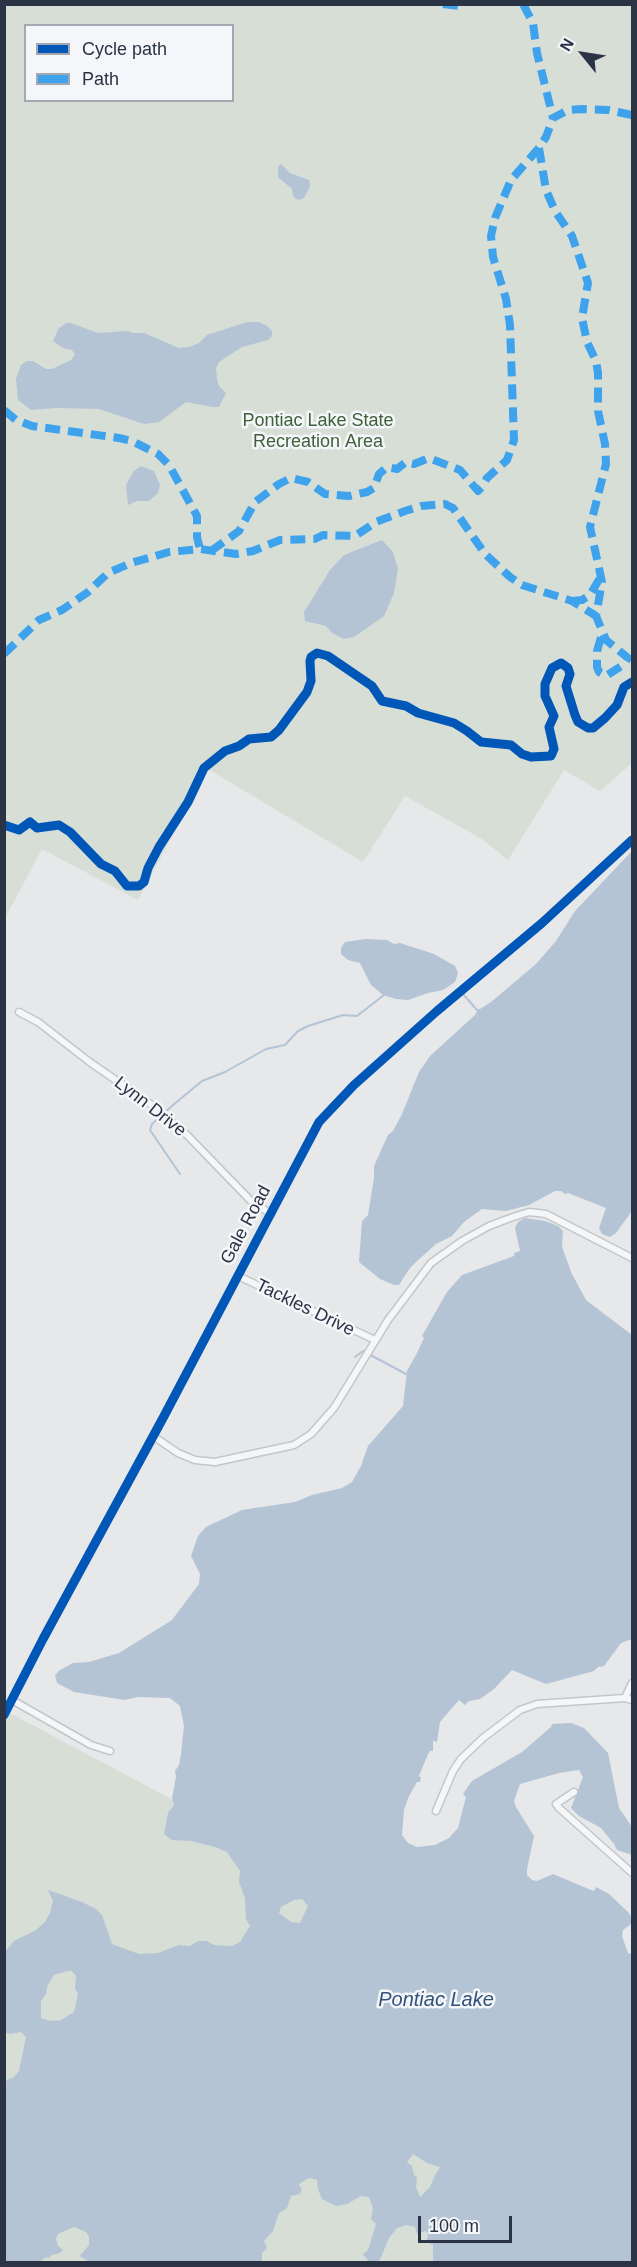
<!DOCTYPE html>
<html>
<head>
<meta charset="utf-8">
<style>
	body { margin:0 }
	#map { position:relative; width:637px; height:2267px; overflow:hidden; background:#e6e8ea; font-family:Arial,sans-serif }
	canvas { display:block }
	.frame { position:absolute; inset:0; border:6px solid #2b3445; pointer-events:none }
	.legend { position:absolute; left:24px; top:24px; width:210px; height:78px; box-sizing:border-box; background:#f4f6f9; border:2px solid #a4a8b1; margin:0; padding:8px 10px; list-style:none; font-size:18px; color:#2b3445 }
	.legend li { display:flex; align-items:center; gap:12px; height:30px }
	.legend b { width:30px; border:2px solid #a4a8b1 }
	.north { position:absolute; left:553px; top:24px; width:60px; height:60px; -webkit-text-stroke:4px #f4f6f9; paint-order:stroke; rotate:300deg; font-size:16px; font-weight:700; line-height:24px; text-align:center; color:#2b3445 }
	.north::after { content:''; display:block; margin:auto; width:21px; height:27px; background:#2b3445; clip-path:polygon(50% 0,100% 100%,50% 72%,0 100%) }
	.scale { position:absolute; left:418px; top:2216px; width:94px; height:27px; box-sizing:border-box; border:3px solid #2b3445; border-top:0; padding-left:8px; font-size:18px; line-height:21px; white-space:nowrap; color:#2b3445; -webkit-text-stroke:4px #f4f6f9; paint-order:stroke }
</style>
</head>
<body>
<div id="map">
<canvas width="637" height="2267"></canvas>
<div class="frame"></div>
<ul class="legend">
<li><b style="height:8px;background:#0057b8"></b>Cycle path</li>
<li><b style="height:8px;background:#3ea3ec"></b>Path</li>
</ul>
<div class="north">N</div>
<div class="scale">100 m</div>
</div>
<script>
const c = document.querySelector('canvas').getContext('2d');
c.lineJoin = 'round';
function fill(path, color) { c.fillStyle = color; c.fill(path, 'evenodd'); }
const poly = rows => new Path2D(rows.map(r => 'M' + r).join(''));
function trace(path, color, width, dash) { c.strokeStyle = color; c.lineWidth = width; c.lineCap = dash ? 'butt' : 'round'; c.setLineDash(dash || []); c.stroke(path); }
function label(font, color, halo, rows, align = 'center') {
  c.font = font + ' Arial,sans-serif'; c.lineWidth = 5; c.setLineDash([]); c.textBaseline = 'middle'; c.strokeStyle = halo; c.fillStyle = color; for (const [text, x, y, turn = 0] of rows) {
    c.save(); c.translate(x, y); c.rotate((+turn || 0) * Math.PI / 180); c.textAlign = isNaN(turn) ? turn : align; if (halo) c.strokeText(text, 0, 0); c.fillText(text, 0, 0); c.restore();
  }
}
fill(poly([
	[5,5,632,5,632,763,600,791,564,770,508,860,482,839,405,796,363,862,208,769,138,900,42,849,5,918],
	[26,26,232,26,232,100,26,100],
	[4,1710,337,1887,632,2262,5,2262]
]), '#d6ded6');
fill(poly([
	[281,164,290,173,309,180,310,186,304,198,298,200,293,196,292,189,278,177,278,167],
	[247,322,259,322,267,326,272,331,272,336,268,340,242,347,219,362,216,368,217,379,219,386,226,393,219,407,213,407,186,402,159,422,144,424,99,409,56,408,31,410,18,400,16,379,21,365,27,361,33,361,46,369,52,369,71,360,75,354,72,350,63,348,53,341,59,328,66,323,71,323,98,333,127,331,133,333,144,333,179,348,189,347,199,343,207,335],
	[141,466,154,471,160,485,158,493,149,501,137,501,128,505,126,485,134,471],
	[382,540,393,552,398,569,394,593,384,616,354,637,344,639,332,633,326,626,305,621,304,612,330,570,344,555],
	[632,851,632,1211,616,1233,610,1237,602,1234,599,1228,606,1208,568,1193,565,1194,561,1191,555,1191,529,1205,506,1211,482,1209,464,1222,452,1236,436,1244,417,1261,410,1268,399,1285,394,1285,380,1279,359,1262,362,1221,368,1215,374,1178,374,1166,388,1135,393,1131,402,1114,419,1072,430,1056,475,1015,478,1009,480,1009,491,1002,536,964,556,941,575,911],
	[366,939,387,940,394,944,400,943,434,954,455,966,458,973,455,982,443,990,428,993,408,1000,396,999,383,995,371,985,360,963,348,960,341,954,341,948,345,942],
	[525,1218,545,1221,558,1226,563,1231,562,1247,572,1274,586,1300,632,1335,632,1639,621,1643,604,1666,598,1667,594,1671,546,1684,512,1670,494,1689,480,1699,469,1701,465,1705,459,1700,440,1722,437,1742,433,1741,433,1751,430,1751,428,1754,419,1776,421,1778,420,1782,417,1782,409,1796,404,1810,402,1835,408,1843,417,1847,435,1845,449,1838,458,1828,466,1797,463,1794,472,1781,522,1752,551,1727,552,1724,571,1723,584,1728,608,1753,619,1808,632,1827,632,1855,617,1850,614,1844,601,1828,579,1816,571,1808,583,1777,579,1770,559,1773,520,1784,514,1801,516,1807,534,1836,527,1869,527,1875,532,1880,537,1881,553,1874,591,1890,594,1891,596,1887,609,1894,629,1913,632,1919,631,1924,623,1930,622,1936,628,1953,632,1954,632,2262,433,2262,433,2245,427,2242,428,2233,425,2231,417,2234,415,2227,406,2225,397,2228,389,2238,379,2262,369,2262,363,2254,368,2250,376,2224,371,2219,373,2208,369,2197,361,2196,347,2204,336,2206,322,2199,318,2189,317,2180,309,2178,300,2183,299,2185,302,2189,300,2194,291,2196,287,2208,279,2213,273,2231,264,2241,267,2248,262,2253,262,2262,89,2262,80,2256,89,2245,89,2236,86,2232,74,2227,58,2234,56,2239,58,2246,63,2250,60,2253,51,2255,49,2258,46,2257,40,2262,5,2262,5,2081,14,2077,19,2071,26,2037,21,2032,10,2034,5,2032,4,1953,14,1941,36,1930,45,1922,50,1913,53,1901,48,1890,82,1902,96,1909,102,1915,112,1944,139,1954,158,1953,179,1945,190,1946,198,1941,207,1941,214,1945,232,1946,240,1942,250,1926,246,1919,245,1898,239,1882,240,1871,227,1852,215,1847,191,1841,172,1840,164,1834,168,1813,174,1805,172,1798,176,1777,175,1771,179,1765,181,1754,184,1726,180,1706,170,1698,137,1697,125,1700,74,1692,57,1683,55,1675,60,1670,73,1663,89,1662,119,1653,172,1620,199,1584,200,1574,191,1556,198,1536,206,1527,242,1510,295,1502,312,1495,342,1488,352,1482,361,1466,368,1446,403,1406,407,1371,417,1353,424,1338,422,1336,447,1292,462,1275,514,1256,514,1253,520,1251,515,1228,518,1222],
	[302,1899,308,1906,300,1923,291,1922,279,1913,281,1907,294,1900],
	[67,1971,72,1971,76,1976,75,1988,78,1994,74,2012,61,2020,50,2021,41,2018,41,2001,46,1994,47,1987,54,1975],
	[413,2154,427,2163,440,2167,435,2175,430,2187,420,2197,416,2187,417,2177,414,2175,412,2166,407,2162]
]), '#b4c4d5');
trace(poly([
	[463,994,477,1010],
	[180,1174,150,1130,152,1124,173,1105,202,1081,225,1072,266,1049,285,1045,298,1031,308,1026,343,1015,357,1016,384,995],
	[355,1357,363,1351,406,1374]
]), '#b4c4d5', 2);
const minor = poly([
	[19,1012,38,1022,91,1063,152,1105,186,1134,251,1201,271,1214],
	[238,1276,375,1340],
	[153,1436,178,1453,195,1460,215,1462,294,1445,311,1434,334,1408,388,1320,431,1263,462,1241,489,1226,513,1217,529,1212,546,1214,632,1258],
	[625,1698,632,1683],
	[12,1700,91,1745,110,1751],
	[4,1715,43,1639,163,1418,319,1122,354,1085,437,1011,542,923,632,840],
	[574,1792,556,1804,559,1808,632,1873],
	[436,1811,453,1771,461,1759,483,1738,520,1710,537,1704,625,1698,632,1700]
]);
trace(minor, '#c4c6c8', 9);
trace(minor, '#f5f6f7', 6);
trace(poly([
	[443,4,459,6,462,4],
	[523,4,533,23,537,53,553,118],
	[539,148,546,190,555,211,572,236,588,283,582,318,587,342,596,361,598,373,598,411,605,444,606,464,590,527,602,582,596,616,606,640,628,658,623,665,606,676,599,672,597,667,597,651,602,634],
	[4,410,16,420,32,426,119,438,132,441,158,454,169,465,197,516,197,537,200,549],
	[211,551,239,531,255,502,279,484,291,478,308,482,325,494,349,496,367,492,374,488,379,474,387,467,397,469,406,462,414,464,429,458,460,470,478,491,482,487,487,478,507,460,514,440,510,325,506,299,493,257,491,236,495,218,511,180,539,148,546,137,553,118,568,110,582,109,608,110,632,115],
	[572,601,582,600,590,595,600,578],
	[4,654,39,620,62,610,88,592,108,573,131,563,169,552,200,549,236,554,253,551,280,540,315,539,323,535,355,536,376,522,405,511,421,506,445,504,453,508,485,554,510,577,522,585,572,601,596,616]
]), '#3ea3ec', 8, [15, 8]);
trace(poly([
	[4,825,19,830,30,822,37,828,59,825,70,832,101,864,115,871,127,886,139,886,144,882,148,868,159,847,188,802,204,768,225,751,239,746,249,739,271,737,279,730,307,692,311,681,310,661,311,657,317,653,328,656,372,686,382,701,406,706,418,713,454,723,467,731,481,742,511,745,522,754,531,757,551,756,554,749,549,727,554,716,545,696,545,684,552,668,561,663,568,668,570,674,566,686,575,715,578,722,588,728,593,728,605,718,617,705,624,687,632,682],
	[4,1715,43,1639,163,1418,319,1122,354,1085,437,1011,542,923,632,840]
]), '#0057b8', 9);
label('18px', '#3f6138', '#f4f6f9', [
	["Pontiac Lake State",318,421],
	["Recreation Area",318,442]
]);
label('18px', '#2b3445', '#f4f6f9', [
	["Lynn Drive",150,1107,38],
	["Gale Road",246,1225,-62],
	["Tackles Drive",305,1308,26]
]);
label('italic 20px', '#34527a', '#f4f6f9', [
	["Pontiac Lake",436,2000]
]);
</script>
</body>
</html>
